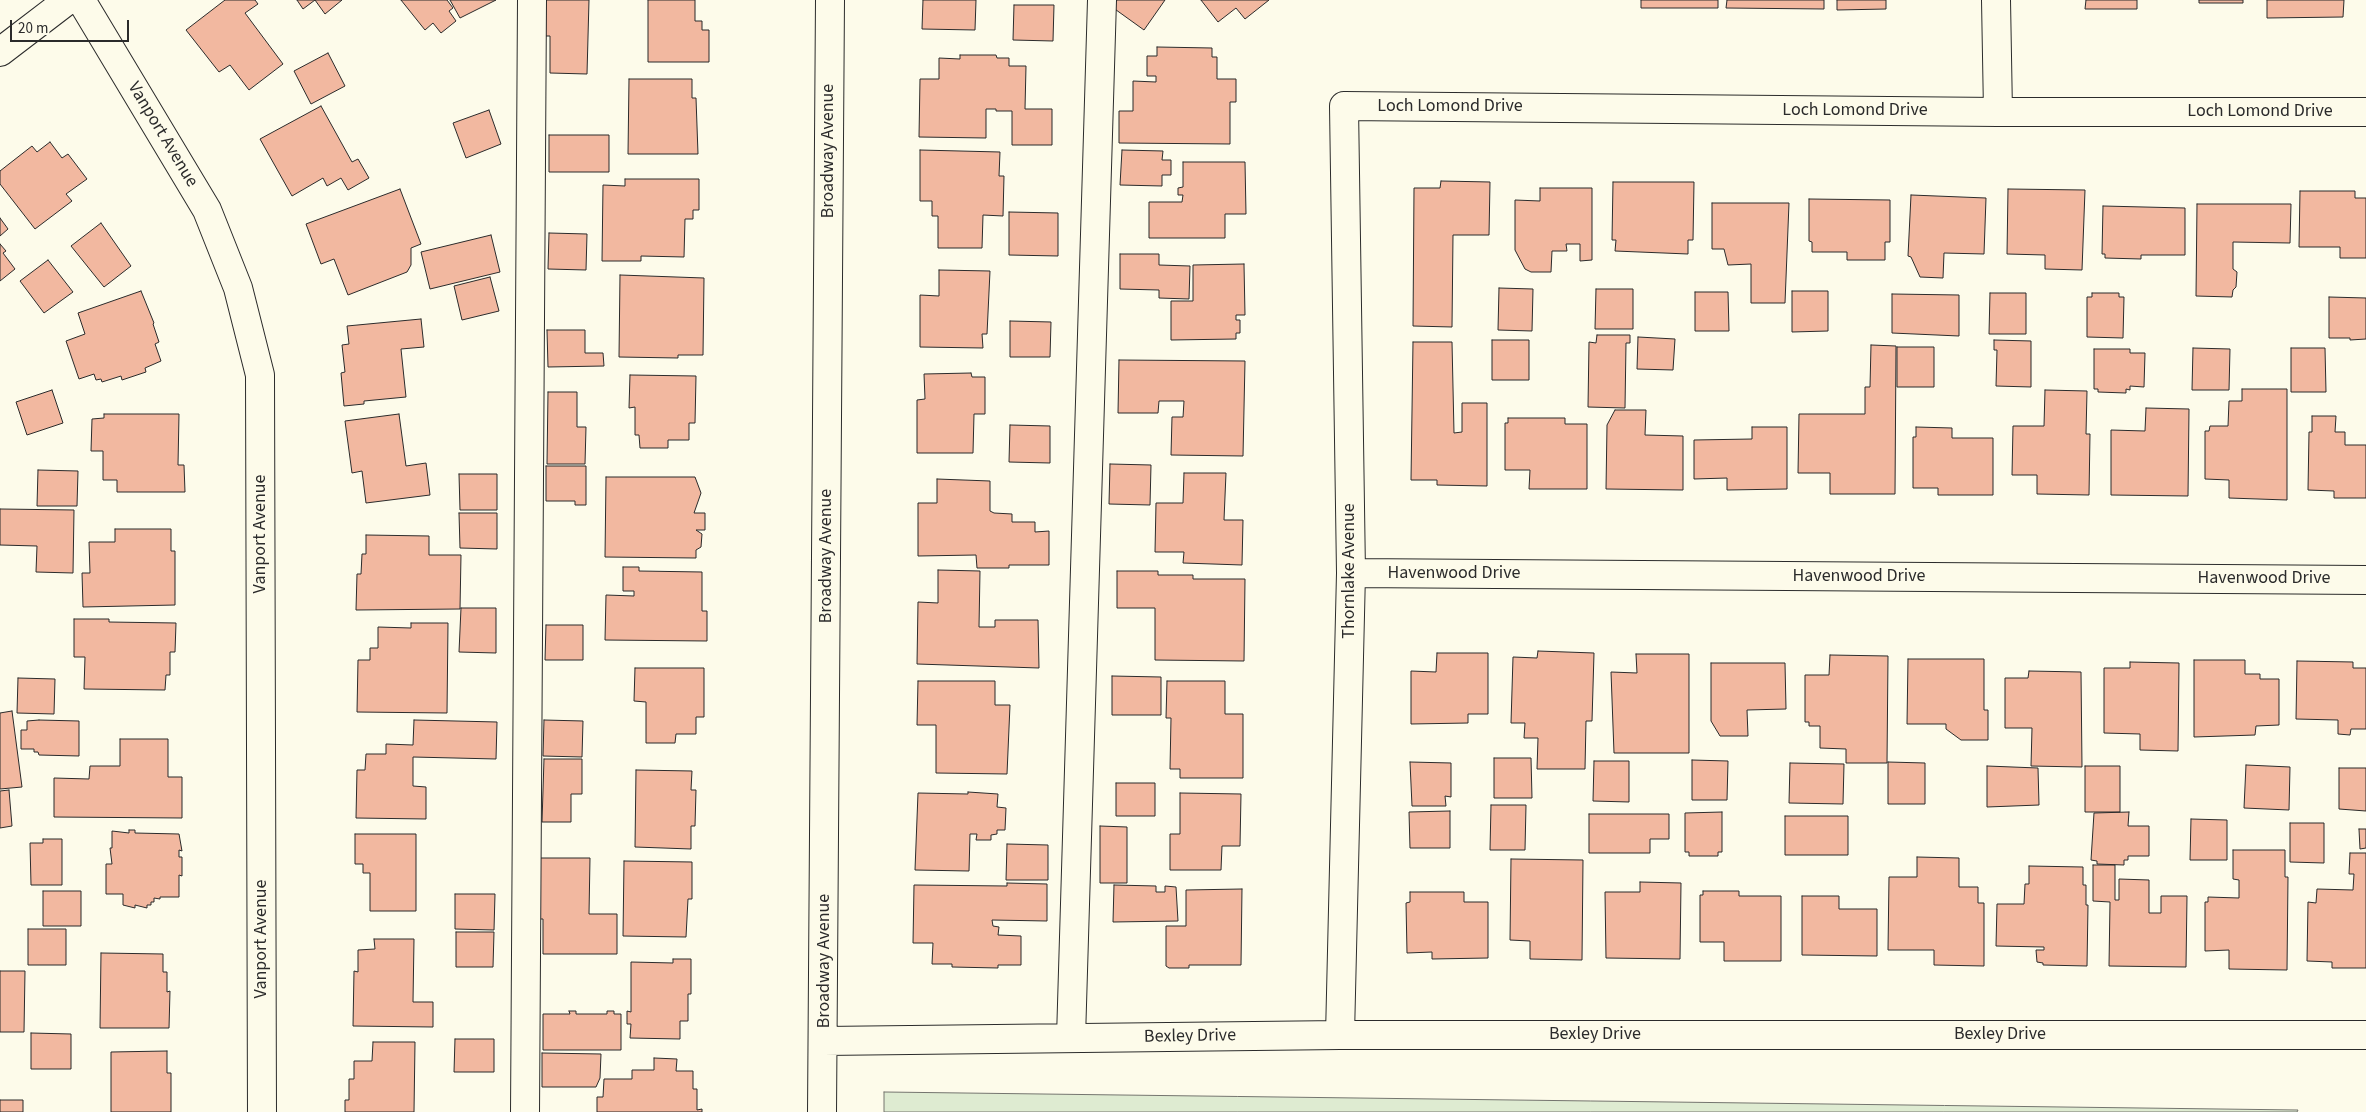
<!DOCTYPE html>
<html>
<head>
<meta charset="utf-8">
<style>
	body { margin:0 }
	#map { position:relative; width:2366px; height:1112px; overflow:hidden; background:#fdfbea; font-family:"Source Sans 3",sans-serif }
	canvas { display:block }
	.scale { position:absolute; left:10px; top:20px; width:119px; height:22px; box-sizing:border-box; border:2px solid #2b2b2b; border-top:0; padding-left:6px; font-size:15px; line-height:18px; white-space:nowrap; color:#2b2b2b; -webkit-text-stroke:4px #fdfbea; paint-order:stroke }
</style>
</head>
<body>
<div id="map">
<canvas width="2366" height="1112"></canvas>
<div class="scale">20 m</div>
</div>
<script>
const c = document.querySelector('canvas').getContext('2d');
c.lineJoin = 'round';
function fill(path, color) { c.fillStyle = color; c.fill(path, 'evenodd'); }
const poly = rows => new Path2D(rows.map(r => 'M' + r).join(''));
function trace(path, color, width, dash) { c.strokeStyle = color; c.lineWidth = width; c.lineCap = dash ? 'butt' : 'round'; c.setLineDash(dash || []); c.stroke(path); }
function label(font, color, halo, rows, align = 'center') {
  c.font = font + ' "Source Sans 3",sans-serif'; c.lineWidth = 4; c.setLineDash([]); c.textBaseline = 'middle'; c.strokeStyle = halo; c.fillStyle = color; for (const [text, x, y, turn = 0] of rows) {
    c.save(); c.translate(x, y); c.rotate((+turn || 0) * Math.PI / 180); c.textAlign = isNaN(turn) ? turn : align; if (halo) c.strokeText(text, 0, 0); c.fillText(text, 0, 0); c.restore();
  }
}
const green = poly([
	[884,1092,2298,1110,2297,1112,884,1112,884,1092]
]);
fill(green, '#deebd1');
trace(green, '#74746e', 1);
const building = poly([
	[225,0,255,0,258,4,245,13,283,64,249,90,230,65,219,72,186,30,225,0],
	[297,0,342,0,325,14,315,0,303,9,297,0],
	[401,0,447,0,453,8,449,11,456,21,441,33,433,23,425,30,401,0],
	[450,0,496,0,460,18,450,0],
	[545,0,589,0,587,74,550,73,550,36,544,36,545,0],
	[648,0,695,0,695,21,702,21,702,30,709,30,709,62,648,62,648,0],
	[923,0,976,0,975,30,922,29,923,0],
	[1117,0,1165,0,1144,30,1112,7,1117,0],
	[1201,0,1269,0,1245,19,1236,8,1218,22,1201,0],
	[1641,0,1718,0,1718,8,1641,8,1641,0],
	[1727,0,1824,0,1824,9,1726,8,1727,0],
	[1837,0,1886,0,1886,9,1837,10,1837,0],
	[2086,0,2137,0,2137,9,2085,9,2086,0],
	[2199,0,2243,0,2243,3,2199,3,2199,0],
	[2267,0,2344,0,2343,17,2267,18,2267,0],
	[1014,5,1054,5,1053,41,1013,40,1014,5],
	[1157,47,1212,48,1212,57,1217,57,1217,79,1236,79,1236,102,1230,102,1230,144,1119,143,1119,111,1133,111,1133,81,1156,82,1156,76,1147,76,1147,56,1157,56,1157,47],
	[328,53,345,86,311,104,294,71,328,53],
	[960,55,996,55,997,58,1009,58,1009,66,1026,66,1025,109,1052,109,1052,145,1012,145,1012,111,996,111,996,109,986,109,986,138,919,137,920,79,939,79,939,58,960,59,960,55],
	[629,79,692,79,692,98,696,98,698,154,628,154,629,79],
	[321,106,352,162,358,159,369,178,348,190,341,178,327,186,323,178,292,196,260,139,321,106],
	[489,110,501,144,466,158,453,123,489,110],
	[549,135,609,135,609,172,549,172,549,135],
	[50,142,62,158,68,154,87,179,66,194,72,201,35,229,0,184,0,171,32,146,37,152,50,142],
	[920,150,1000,152,999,176,1004,176,1003,216,983,215,982,248,938,248,938,216,932,216,932,201,920,201,920,150],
	[1122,150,1163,151,1162,160,1171,160,1171,175,1162,175,1162,186,1120,185,1122,150],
	[1183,162,1245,162,1246,214,1225,214,1225,238,1149,238,1149,202,1182,202,1183,195,1178,195,1178,188,1183,187,1183,162],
	[625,179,699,179,699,210,693,210,693,219,685,219,684,257,641,256,641,261,602,261,603,185,625,186,625,179],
	[1441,181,1490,182,1489,235,1453,235,1452,327,1413,326,1414,188,1440,188,1441,181],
	[1613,182,1694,182,1693,240,1688,240,1688,254,1615,251,1616,240,1612,240,1613,182],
	[1540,188,1592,188,1592,260,1580,261,1580,244,1566,244,1567,251,1552,251,1551,272,1531,272,1525,269,1515,250,1515,200,1540,201,1540,188],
	[400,189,421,244,411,248,411,265,407,272,348,295,334,259,321,264,306,224,400,189],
	[2008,189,2085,190,2082,270,2045,269,2045,255,2007,254,2008,189],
	[2300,191,2355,191,2355,198,2366,198,2366,258,2340,258,2340,247,2299,247,2300,191],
	[1911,195,1986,198,1984,254,1944,253,1943,278,1920,277,1911,257,1908,256,1911,195],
	[1809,199,1890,200,1890,242,1885,242,1885,260,1847,260,1847,252,1812,252,1812,242,1809,241,1809,199],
	[1712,203,1789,203,1785,303,1751,303,1751,264,1728,265,1724,249,1712,249,1712,203],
	[2197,204,2291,204,2290,243,2233,242,2233,269,2237,272,2236,287,2233,290,2232,297,2196,296,2197,204],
	[2103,206,2185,208,2185,255,2141,255,2141,259,2105,258,2105,254,2102,254,2103,206],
	[1009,212,1058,213,1058,256,1009,255,1009,212],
	[0,218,8,229,0,236,0,218],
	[101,223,131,266,104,287,71,246,101,223],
	[549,233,587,234,586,270,548,269,549,233],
	[491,235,500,272,430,289,421,252,491,235],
	[0,244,6,251,3,253,15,269,0,281,0,244],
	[1120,254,1159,254,1159,265,1190,266,1189,299,1159,298,1159,290,1120,289,1120,254],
	[48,260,73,292,44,313,20,281,48,260],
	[1244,264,1245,315,1236,315,1236,320,1240,320,1240,333,1236,333,1236,339,1171,340,1171,301,1193,301,1193,265,1244,264],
	[939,270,990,271,987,334,982,334,983,348,920,347,920,295,939,296,939,270],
	[620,275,704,278,703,355,678,355,678,358,619,357,620,275],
	[490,277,499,311,462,320,454,286,490,277],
	[1499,288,1533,289,1532,331,1498,330,1499,288],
	[1596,289,1633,289,1633,329,1595,329,1596,289],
	[141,291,154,323,153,324,159,342,155,344,161,361,145,368,146,372,122,380,121,376,102,382,101,379,96,380,94,374,79,379,66,341,85,334,78,313,141,291],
	[1792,291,1828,291,1828,331,1792,332,1792,291],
	[1695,292,1728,292,1729,331,1695,331,1695,292],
	[1990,293,2026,293,2026,334,1989,334,1990,293],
	[2092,293,2119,293,2119,297,2124,297,2123,338,2087,337,2087,297,2092,297,2092,293],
	[1892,294,1959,295,1959,336,1892,333,1892,294],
	[2329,297,2366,298,2366,339,2350,340,2350,338,2329,338,2329,297],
	[421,319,424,347,401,349,406,397,364,401,364,404,344,406,341,373,345,372,342,345,349,344,347,326,421,319],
	[1010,321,1051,322,1050,357,1010,357,1010,321],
	[547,330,585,330,585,353,603,353,604,366,548,367,547,330],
	[1597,335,1630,335,1630,343,1626,343,1625,408,1588,407,1589,342,1596,343,1597,335],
	[1638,337,1675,339,1673,370,1637,369,1638,337],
	[1492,340,1529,340,1529,380,1492,380,1492,340],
	[1994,340,2031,341,2031,387,1996,386,1997,350,1994,350,1994,340],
	[1413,342,1452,342,1454,433,1462,432,1462,403,1487,403,1487,486,1437,485,1437,480,1411,480,1413,342],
	[1871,345,1896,346,1895,494,1830,494,1830,473,1798,473,1799,414,1865,414,1865,387,1870,387,1871,345],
	[1897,347,1934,347,1934,387,1897,387,1897,347],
	[2193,348,2230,349,2229,390,2192,390,2193,348],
	[2291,348,2325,348,2326,392,2291,392,2291,348],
	[2094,349,2130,349,2130,353,2145,353,2144,387,2130,386,2130,390,2126,389,2126,393,2098,392,2098,389,2094,389,2094,349],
	[1119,360,1245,361,1243,456,1171,455,1172,417,1183,417,1184,401,1159,401,1158,413,1118,413,1119,360],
	[971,373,972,377,985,377,985,414,974,414,973,453,917,453,917,400,925,399,924,374,971,373],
	[630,375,696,376,695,423,689,423,689,440,668,440,668,448,640,448,639,435,635,435,635,407,629,408,630,375],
	[2242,389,2287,389,2287,500,2229,498,2229,480,2205,479,2205,431,2209,431,2210,426,2228,426,2229,401,2242,401,2242,389],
	[52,390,63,423,27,435,16,402,52,390],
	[2045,390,2087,391,2086,434,2090,434,2089,495,2037,494,2037,475,2012,475,2013,426,2044,426,2045,390],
	[548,392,577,392,577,427,586,427,585,464,547,464,548,392],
	[2146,408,2189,409,2188,496,2111,495,2111,430,2145,431,2146,408],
	[1615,410,1646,410,1645,435,1683,436,1683,490,1606,489,1607,425,1615,410],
	[104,414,179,414,178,465,184,465,185,492,117,492,117,480,103,480,103,451,91,451,92,419,104,418,104,414],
	[399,414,406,466,426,463,430,495,366,503,362,471,352,473,345,421,399,414],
	[2312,416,2336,416,2335,432,2345,432,2345,445,2366,445,2366,498,2334,498,2334,491,2308,490,2309,432,2312,432,2312,416],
	[1508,418,1565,418,1565,424,1587,424,1587,489,1529,489,1530,470,1505,470,1505,423,1508,423,1508,418],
	[1010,425,1050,426,1050,463,1009,462,1010,425],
	[1752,427,1787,427,1787,489,1727,490,1727,478,1694,479,1694,440,1752,439,1752,427],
	[1916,427,1952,428,1952,438,1993,438,1993,495,1938,495,1938,488,1913,488,1913,437,1916,437,1916,427],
	[1110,464,1151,465,1150,505,1109,504,1110,464],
	[546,466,586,466,586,505,575,505,575,501,546,501,546,466],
	[38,470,78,471,77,506,37,506,38,470],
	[1184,473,1226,473,1224,520,1243,520,1242,565,1183,563,1184,552,1155,552,1156,503,1183,503,1184,473],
	[459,474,497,474,497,510,460,510,459,474],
	[606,477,695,477,701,493,694,513,705,513,705,530,696,530,702,534,701,547,696,550,696,558,605,557,606,477],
	[937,479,990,481,990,511,994,513,1012,514,1012,522,1035,522,1035,532,1049,531,1049,565,1009,565,1009,568,977,568,976,555,918,556,918,503,937,503,937,479],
	[0,509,74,510,73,573,36,572,37,546,0,545,0,509],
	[459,513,497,513,497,549,460,548,459,513],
	[115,529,171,529,171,551,175,551,175,605,83,607,82,573,90,573,89,542,115,542,115,529],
	[366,535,429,536,429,555,461,555,460,609,356,610,357,574,361,574,362,554,366,554,366,535],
	[623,567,639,567,639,571,702,572,702,611,707,611,707,641,605,640,606,595,634,596,634,591,623,591,623,567],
	[938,570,980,571,979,627,995,627,995,620,1038,620,1039,668,917,664,918,602,938,603,938,570],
	[1117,571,1158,571,1158,575,1193,575,1193,579,1245,579,1244,661,1155,660,1155,608,1117,608,1117,571],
	[461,608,496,608,496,653,459,652,461,608],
	[74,619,109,619,109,622,176,623,175,652,170,652,170,675,166,675,165,690,84,689,85,657,74,657,74,619],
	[411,623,448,623,447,713,357,712,358,660,370,660,370,648,378,648,378,627,411,628,411,623],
	[546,625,583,625,583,660,545,660,546,625],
	[1538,651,1594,653,1592,721,1586,721,1585,769,1537,769,1538,738,1524,738,1525,723,1511,723,1513,657,1537,658,1538,651],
	[1437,653,1488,653,1488,714,1468,714,1468,723,1411,724,1411,671,1436,672,1437,653],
	[1636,654,1689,654,1689,753,1614,753,1611,672,1637,673,1636,654],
	[1830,655,1888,656,1887,763,1846,763,1846,749,1820,748,1820,726,1809,726,1809,722,1805,722,1805,675,1829,675,1830,655],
	[1908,659,1984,659,1984,710,1988,710,1988,740,1961,740,1946,729,1946,724,1907,724,1908,659],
	[2194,660,2245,660,2245,674,2260,674,2260,679,2279,679,2279,725,2256,726,2255,735,2194,737,2194,660],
	[2297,661,2353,662,2353,668,2366,668,2366,729,2351,729,2350,735,2338,734,2338,720,2296,719,2297,661],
	[2130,662,2179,663,2178,751,2140,750,2140,734,2104,733,2104,668,2130,668,2130,662],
	[1711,663,1785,663,1786,709,1747,710,1748,736,1720,736,1711,721,1711,663],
	[635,668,704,668,704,717,696,717,696,734,676,734,675,743,646,743,646,702,634,701,635,668],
	[2029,671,2081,672,2082,767,2031,766,2032,728,2005,728,2005,678,2028,678,2029,671],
	[1112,676,1161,677,1161,715,1112,715,1112,676],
	[18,678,55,679,54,714,17,713,18,678],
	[918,681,995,681,995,705,1010,705,1007,774,936,773,936,725,917,725,918,681],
	[1167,681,1225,681,1225,714,1243,714,1243,778,1180,778,1180,769,1170,769,1171,718,1166,718,1167,681],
	[12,711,22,787,0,789,0,713,12,711],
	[39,720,79,721,79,756,39,755,38,752,34,752,34,749,21,749,21,730,27,730,27,721,39,720],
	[414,720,497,722,496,759,413,757,413,786,426,787,426,819,356,818,357,770,365,770,366,754,386,754,386,744,413,745,414,720],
	[544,720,583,721,582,757,543,756,544,720],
	[120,739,168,739,168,777,182,777,182,818,54,817,54,778,89,779,90,766,120,766,120,739],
	[1494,758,1531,758,1532,798,1494,798,1494,758],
	[544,759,582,759,582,794,571,794,571,822,542,822,544,759],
	[1692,760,1728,761,1727,800,1692,800,1692,760],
	[1594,761,1629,761,1629,802,1593,801,1594,761],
	[1410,762,1451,763,1451,797,1445,796,1446,806,1412,806,1410,762],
	[1888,762,1925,763,1925,804,1888,804,1888,762],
	[1790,763,1844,764,1843,804,1789,803,1790,763],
	[2246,765,2290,767,2289,810,2244,808,2246,765],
	[1987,766,2038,768,2039,805,1987,807,1987,766],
	[2085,766,2120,766,2120,812,2085,812,2085,766],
	[2339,768,2366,768,2366,811,2339,809,2339,768],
	[636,770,692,771,691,790,696,790,695,826,691,826,691,849,635,847,636,770],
	[1116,783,1155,783,1155,816,1116,816,1116,783],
	[9,790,12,826,0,828,0,791,9,790],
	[968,792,998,794,997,807,1006,808,1005,830,997,830,997,834,991,835,991,840,976,840,977,834,970,834,969,871,915,870,918,793,968,794,968,792],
	[1180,793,1241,794,1240,846,1222,846,1221,870,1170,870,1170,834,1180,834,1180,793],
	[1491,805,1526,805,1525,850,1490,850,1491,805],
	[1450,811,1450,848,1410,848,1409,812,1450,811],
	[1722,812,1722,852,1718,852,1718,856,1689,856,1689,852,1685,852,1685,813,1722,812],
	[2129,812,2128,826,2149,826,2149,856,2128,856,2128,860,2124,860,2124,865,2097,864,2097,861,2091,860,2094,813,2129,812],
	[1589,814,1669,814,1669,839,1650,839,1650,853,1589,853,1589,814],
	[1785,816,1848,816,1848,855,1785,855,1785,816],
	[2191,819,2227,820,2227,860,2190,860,2191,819],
	[2290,823,2324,823,2324,863,2290,862,2290,823],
	[1100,826,1127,827,1127,883,1100,883,1100,826],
	[2359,829,2366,829,2366,848,2360,849,2359,829],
	[129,830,135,830,135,833,179,834,182,851,179,850,179,857,182,857,182,876,179,875,179,897,160,897,160,899,154,898,154,902,151,902,151,905,147,905,147,908,135,905,135,908,123,905,123,894,106,894,106,864,112,864,110,848,112,848,112,831,129,833,129,830],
	[355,834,416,834,416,911,370,911,370,873,363,873,363,864,355,864,355,834],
	[43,839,62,839,62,885,31,885,30,843,43,843,43,839],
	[1007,844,1048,845,1048,880,1006,880,1007,844],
	[2233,850,2285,850,2285,877,2288,877,2287,970,2229,969,2229,950,2205,951,2205,902,2208,902,2208,897,2239,898,2239,880,2233,879,2233,850],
	[2350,853,2366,853,2366,968,2332,968,2332,962,2307,961,2308,902,2316,903,2317,889,2353,890,2354,874,2349,874,2350,853],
	[1917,857,1959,858,1959,887,1978,887,1978,903,1984,903,1984,966,1934,965,1934,950,1888,950,1889,877,1917,877,1917,857],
	[540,858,590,858,589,914,617,914,617,954,543,954,543,919,540,919,540,858],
	[1511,859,1583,860,1582,960,1530,959,1530,941,1510,940,1511,859],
	[624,861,692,862,692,899,688,899,686,937,623,936,624,861],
	[2093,865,2115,865,2115,900,2119,900,2119,879,2149,880,2149,913,2161,913,2161,896,2187,896,2186,967,2109,966,2110,902,2093,901,2093,865],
	[2029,866,2083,867,2083,885,2086,885,2086,905,2088,905,2087,966,2043,965,2043,963,2037,962,2036,950,2044,950,2044,947,1996,946,1997,904,2024,904,2025,884,2029,884,2029,866],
	[1640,882,1681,883,1680,959,1606,958,1605,892,1640,892,1640,882],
	[1007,883,1047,884,1047,921,992,920,993,926,999,927,998,935,1021,936,1021,965,998,965,998,968,952,967,952,964,932,964,933,943,913,943,914,885,1007,886,1007,883],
	[1114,885,1156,886,1156,892,1165,892,1165,886,1176,887,1178,921,1113,922,1114,885],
	[1242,889,1241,965,1189,965,1189,968,1169,968,1166,966,1166,926,1186,926,1186,890,1242,889],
	[43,891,81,891,81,926,43,926,43,891],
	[1703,891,1739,891,1739,896,1781,896,1781,961,1724,961,1724,942,1700,942,1700,895,1703,895,1703,891],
	[1410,892,1464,892,1464,902,1488,902,1488,958,1432,959,1432,952,1407,953,1406,903,1410,902,1410,892],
	[455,894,495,894,494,930,455,929,455,894],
	[1802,896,1839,896,1839,909,1877,909,1877,956,1802,955,1802,896],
	[28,929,66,929,66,965,28,965,28,929],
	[456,932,494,932,493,967,456,967,456,932],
	[374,939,414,939,413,1002,433,1002,433,1027,353,1026,354,971,358,972,358,950,375,949,374,939],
	[101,953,163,954,163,972,167,972,167,992,170,991,169,1028,100,1028,101,953],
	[673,959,691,959,691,994,688,994,688,1021,680,1021,680,1039,630,1038,631,1024,627,1024,627,1011,631,1012,631,962,673,963,673,959],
	[0,971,25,971,24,1032,0,1032,0,971],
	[569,1011,576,1011,576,1014,607,1014,607,1011,614,1011,614,1014,621,1014,621,1050,543,1050,543,1014,570,1014,569,1011],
	[31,1033,71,1034,71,1069,31,1069,31,1033],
	[455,1039,494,1039,494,1072,454,1072,455,1039],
	[373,1042,415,1042,414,1112,345,1112,345,1100,349,1100,349,1079,354,1079,354,1061,372,1061,373,1042],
	[167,1051,167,1073,171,1073,171,1112,111,1112,111,1052,167,1051],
	[542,1053,601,1054,600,1078,596,1087,542,1087,542,1053],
	[654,1058,677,1059,676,1071,693,1071,693,1089,697,1089,697,1110,702,1109,702,1112,597,1112,597,1097,603,1097,604,1079,632,1079,632,1070,654,1070,654,1058],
	[0,1100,23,1100,23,1112,0,1112,0,1100]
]);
fill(building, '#f2b8a0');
trace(building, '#2b2b2b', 1);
const minor = poly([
	[81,0,207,210,238,288,260,375,262,1112],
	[1996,0,1998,112],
	[0,52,68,0],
	[1351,573,2366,580],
	[1340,1035,1351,573,1344,106,1998,112,2366,112],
	[1071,1038,1102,0],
	[824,1041,1340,1035,2366,1035],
	[525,1112,532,0],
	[822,1112,830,0]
]);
trace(minor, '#2b2b2b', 30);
trace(minor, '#fdfbea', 28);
label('18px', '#2b2b2b', '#fdfbea', [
	["Loch Lomond Drive",1450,107],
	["Loch Lomond Drive",1855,111],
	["Loch Lomond Drive",2260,112],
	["Vanport Avenue",162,135,59],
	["Broadway Avenue",829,151,-90],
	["Vanport Avenue",261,534,-90],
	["Broadway Avenue",827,556,-90],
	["Thornlake Avenue",1350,571,-90],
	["Havenwood Drive",1454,574],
	["Havenwood Drive",1859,577],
	["Havenwood Drive",2264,579],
	["Vanport Avenue",262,939,-90],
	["Broadway Avenue",825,961,-90],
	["Bexley Drive",1595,1035],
	["Bexley Drive",2000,1035],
	["Bexley Drive",1190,1037,-1]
]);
</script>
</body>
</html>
